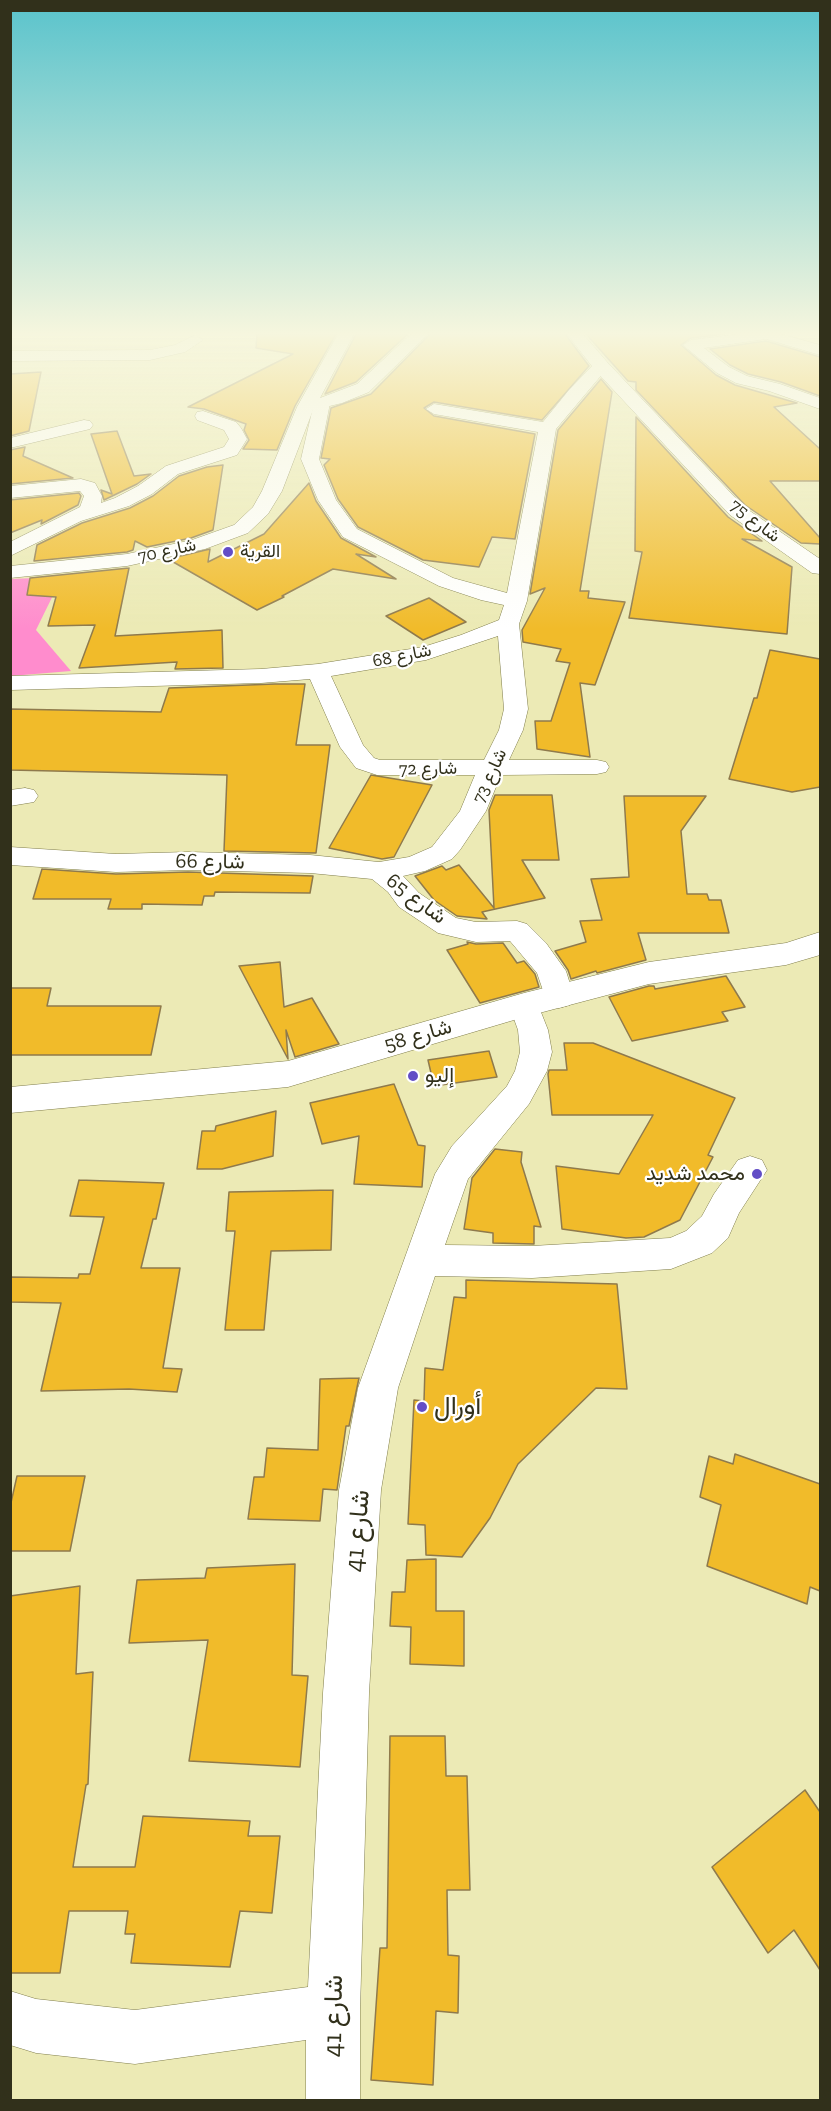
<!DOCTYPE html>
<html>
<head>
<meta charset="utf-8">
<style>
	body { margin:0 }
	#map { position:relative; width:831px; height:2111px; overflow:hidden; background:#eceab5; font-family:"Zilla Slab",serif }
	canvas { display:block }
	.frame { position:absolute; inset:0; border:12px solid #31301b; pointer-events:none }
</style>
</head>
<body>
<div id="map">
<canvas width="831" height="2111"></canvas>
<div class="frame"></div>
</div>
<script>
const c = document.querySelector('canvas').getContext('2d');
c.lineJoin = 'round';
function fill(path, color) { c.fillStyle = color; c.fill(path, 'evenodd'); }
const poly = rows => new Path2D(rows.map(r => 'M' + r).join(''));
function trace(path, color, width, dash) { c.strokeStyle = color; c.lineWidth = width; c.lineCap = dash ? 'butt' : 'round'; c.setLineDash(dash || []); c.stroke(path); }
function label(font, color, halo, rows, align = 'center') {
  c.font = font + ' "Zilla Slab",Vazirmatn,serif'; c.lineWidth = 4.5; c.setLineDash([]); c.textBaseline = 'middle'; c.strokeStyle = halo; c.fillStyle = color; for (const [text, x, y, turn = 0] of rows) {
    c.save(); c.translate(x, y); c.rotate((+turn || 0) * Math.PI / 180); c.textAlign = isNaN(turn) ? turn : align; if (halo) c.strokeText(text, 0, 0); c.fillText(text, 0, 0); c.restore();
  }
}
fill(poly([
	[62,577,36,630,71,671,11,676,10,579]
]), '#ff8ccd');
const building = poly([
	[257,334,336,334,295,406,277,450,243,449,249,440,244,430,246,424,204,409,188,407,293,354,256,348,257,334],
	[356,334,408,334,356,382,325,394,356,334],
	[430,334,565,334,589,366,542,420,434,402,424,408,434,416,535,434,515,539,492,537,479,567,423,560,358,527,338,499,324,465,330,459,321,458,331,408,371,394,430,334],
	[586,334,725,334,691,338,681,345,716,375,735,385,797,403,774,407,820,449,820,481,770,481,820,538,820,544,801,543,745,505,636,390,636,382,628,381,586,334],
	[766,341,820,357,820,396,781,382,748,374,730,365,710,349,766,341],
	[41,372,29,431,10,436,10,374,41,372],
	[601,379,612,392,580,591,589,591,588,598,625,602,595,685,580,683,590,757,537,749,535,721,551,721,570,663,556,661,561,649,523,642,522,630,545,588,530,594,558,430,601,379],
	[636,417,728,517,762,541,742,539,792,567,787,634,629,618,642,552,635,551,636,417],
	[117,431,134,476,151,474,137,484,104,500,101,490,112,494,91,434,117,431],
	[25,447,23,456,73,478,10,484,10,450,25,447],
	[223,465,213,530,191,538,147,547,135,541,133,550,127,552,34,561,37,545,82,523,130,508,153,496,179,476,207,467,223,465],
	[309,483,316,501,341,538,376,557,356,554,396,579,333,569,282,596,284,597,257,610,168,559,210,549,208,562,264,534,309,483],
	[79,493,81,496,78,505,41,524,42,520,10,533,10,500,79,493],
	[129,568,115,636,222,630,223,668,175,669,177,662,79,668,95,625,48,626,56,597,27,595,30,578,129,568],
	[429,598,466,622,423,640,386,616,429,598],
	[770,650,820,659,820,787,792,792,729,779,754,698,757,698,770,650],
	[275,684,305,684,296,745,330,745,316,853,224,851,227,775,10,770,10,709,161,712,169,688,275,684],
	[371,775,432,785,394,857,382,859,329,848,371,775],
	[495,795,552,795,559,860,522,860,545,898,482,912,487,919,457,916,434,900,415,876,442,866,446,870,459,865,494,908,489,810,495,795],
	[624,796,706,796,681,831,687,894,707,894,709,900,721,900,729,933,638,933,646,960,597,973,596,971,571,979,568,970,555,951,586,942,580,921,602,920,591,879,629,877,624,796],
	[42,869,116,874,188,872,313,876,310,893,215,892,214,896,204,896,202,905,142,904,142,909,108,909,111,899,33,899,42,869],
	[467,942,476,944,503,943,517,963,524,961,535,974,539,987,480,1003,447,950,468,944,467,942],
	[280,962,284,1007,312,998,339,1044,295,1057,286,1030,288,1059,239,966,280,962],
	[726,976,745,1007,722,1012,728,1021,632,1041,609,997,649,986,654,986,655,989,726,976],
	[10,988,51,988,47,1006,161,1006,151,1055,10,1055,10,988],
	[564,1043,593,1043,735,1098,708,1155,713,1157,680,1220,644,1237,626,1238,562,1229,556,1166,619,1174,653,1115,552,1115,548,1074,549,1070,567,1070,564,1043],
	[489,1051,497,1077,434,1086,428,1060,489,1051],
	[394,1084,418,1145,425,1146,422,1187,354,1184,359,1136,322,1144,310,1103,394,1084],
	[276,1111,273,1156,222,1169,197,1169,202,1131,215,1131,216,1126,276,1111],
	[495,1149,522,1152,521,1162,541,1227,534,1226,534,1244,493,1243,493,1233,464,1229,472,1178,495,1149],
	[79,1180,164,1183,156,1219,153,1219,141,1268,180,1268,163,1368,182,1369,177,1392,129,1389,41,1391,61,1303,10,1302,10,1277,78,1278,79,1274,90,1274,104,1217,70,1216,79,1180],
	[333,1190,331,1250,271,1251,264,1330,225,1330,235,1231,226,1231,229,1192,333,1190],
	[466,1280,617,1284,627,1389,596,1388,518,1464,490,1518,462,1557,426,1555,425,1525,408,1524,414,1400,424,1401,425,1368,443,1370,454,1297,466,1298,466,1280],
	[359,1378,349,1426,346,1426,337,1490,323,1489,320,1521,248,1519,254,1477,264,1477,267,1448,318,1450,320,1379,359,1378],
	[735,1454,820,1484,820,1591,810,1587,807,1604,707,1566,721,1505,700,1497,709,1456,733,1464,735,1454],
	[17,1476,85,1476,70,1551,10,1551,10,1507,17,1476],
	[436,1559,436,1611,464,1611,464,1666,410,1664,411,1627,390,1626,392,1592,405,1592,407,1560,436,1559],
	[295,1564,292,1675,308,1676,300,1767,189,1761,208,1640,129,1643,137,1580,205,1578,207,1568,295,1564],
	[80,1586,76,1674,93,1672,88,1784,86,1785,73,1867,135,1867,143,1816,250,1821,248,1836,280,1836,272,1913,240,1911,230,1967,131,1963,135,1934,125,1934,128,1911,69,1911,60,1973,10,1973,10,1596,80,1586],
	[390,1736,445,1736,446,1776,467,1776,470,1890,447,1890,448,1955,459,1956,458,2013,436,2011,433,2085,371,2080,380,1948,387,1948,390,1736],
	[805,1790,820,1812,820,1970,794,1930,768,1953,712,1867,805,1790]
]);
fill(building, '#f1bb2a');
trace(building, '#8f7a4c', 1.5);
const minor = poly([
	[739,334,781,334,820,345,820,355,766,339,704,348,729,367,747,376,780,384,820,398,820,409,769,391,736,383,717,373,683,345,691,340,739,334],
	[195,335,203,340,185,352,150,360,10,361,10,351,150,350,175,345,195,335],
	[601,361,609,366,556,429,527,601,519,624,528,709,523,730,509,760,597,760,606,762,609,767,606,772,597,774,501,775,486,811,460,850,452,859,425,871,403,876,419,893,456,918,476,922,517,921,527,924,546,943,566,971,574,997,570,1005,559,1008,548,1005,537,973,510,941,476,942,438,933,399,907,388,892,372,879,310,873,188,870,116,872,10,865,10,847,116,854,188,852,310,855,379,862,409,857,432,847,460,811,475,775,377,775,356,768,340,747,310,679,261,683,10,690,10,676,261,669,318,664,423,647,461,635,499,620,504,605,481,600,439,586,343,537,318,500,301,459,314,403,322,398,330,403,319,459,336,500,357,529,453,578,507,593,538,432,434,414,426,409,434,404,543,422,569,390,595,363,601,361],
	[498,636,504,709,499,730,484,760,380,760,374,758,363,745,331,676,426,660,498,636],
	[203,411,236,422,241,428,247,439,237,455,178,474,152,494,129,506,81,521,10,556,10,542,80,507,84,496,80,491,10,498,10,486,81,479,95,483,102,496,101,503,115,498,138,486,166,466,224,447,229,439,224,430,197,420,195,416,197,412,203,411],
	[84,420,90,421,93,425,90,429,10,448,10,438,84,420],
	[25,788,34,790,38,796,34,802,10,806,10,790,25,788],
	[524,994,535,997,548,1030,552,1052,547,1071,529,1104,468,1179,445,1245,532,1246,670,1238,686,1231,702,1216,714,1194,738,1160,750,1156,762,1160,767,1170,739,1213,728,1238,712,1253,671,1269,532,1278,435,1276,398,1388,381,1490,369,1693,360,2010,360,2100,306,2100,306,2040,135,2064,36,2053,10,2045,10,1991,36,1999,135,2010,308,1987,323,1693,339,1490,358,1388,435,1174,452,1146,507,1086,515,1071,520,1052,518,1030,509,1005,513,997,524,994]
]);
const tertiary = poly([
	[338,334,354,334,320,398,357,384,411,334,428,334,369,392,342,403,313,410,282,491,268,514,248,533,205,549,127,566,10,578,10,566,127,554,192,540,234,525,253,507,262,491,297,407,338,334],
	[567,334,583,334,607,362,744,507,820,559,820,574,812,573,730,515,595,370,567,334],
	[820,932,820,955,786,965,649,984,524,1017,288,1087,10,1113,10,1087,288,1061,524,993,649,962,786,943,820,932]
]);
trace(minor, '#807e4c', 1);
trace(tertiary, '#807e4c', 1);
fill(minor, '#fff');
fill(tertiary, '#fff');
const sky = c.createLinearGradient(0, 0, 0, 629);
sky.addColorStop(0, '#59c3cc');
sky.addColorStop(0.53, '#f6f6de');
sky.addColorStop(1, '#f6f6de00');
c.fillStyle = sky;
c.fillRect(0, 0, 831, 629);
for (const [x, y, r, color] of [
	[228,552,6,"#624dc6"],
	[413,1076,6,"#624dc6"],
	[757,1174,6,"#624dc6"],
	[422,1407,6,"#624dc6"]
]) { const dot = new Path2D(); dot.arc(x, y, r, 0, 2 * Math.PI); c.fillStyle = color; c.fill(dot); trace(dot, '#fff', 2); }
label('18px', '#31301b', '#fff', [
	["شارع 75",755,521,38],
	["شارع 70",167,551,-12],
	["شارع 68",402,656,-11],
	["شارع 72",428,769,-1],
	["شارع 73",490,776,-65]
]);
label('18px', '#31301b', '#fff', [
	["القرية",240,552]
], 'left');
label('21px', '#31301b', '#fff', [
	["شارع 66",210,862,1],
	["شارع 65",416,899,37],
	["شارع 58",418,1036,-16]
]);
label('21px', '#31301b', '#fff', [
	["إليو",425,1076],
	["محمد شديد",745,1174,"right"]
], 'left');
label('26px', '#31301b', '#fff', [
	["أورال",434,1407]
], 'left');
label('26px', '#31301b', '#fff', [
	["شارع 41",358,1531,-85],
	["شارع 41",334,2016,-89]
]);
</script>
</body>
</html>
